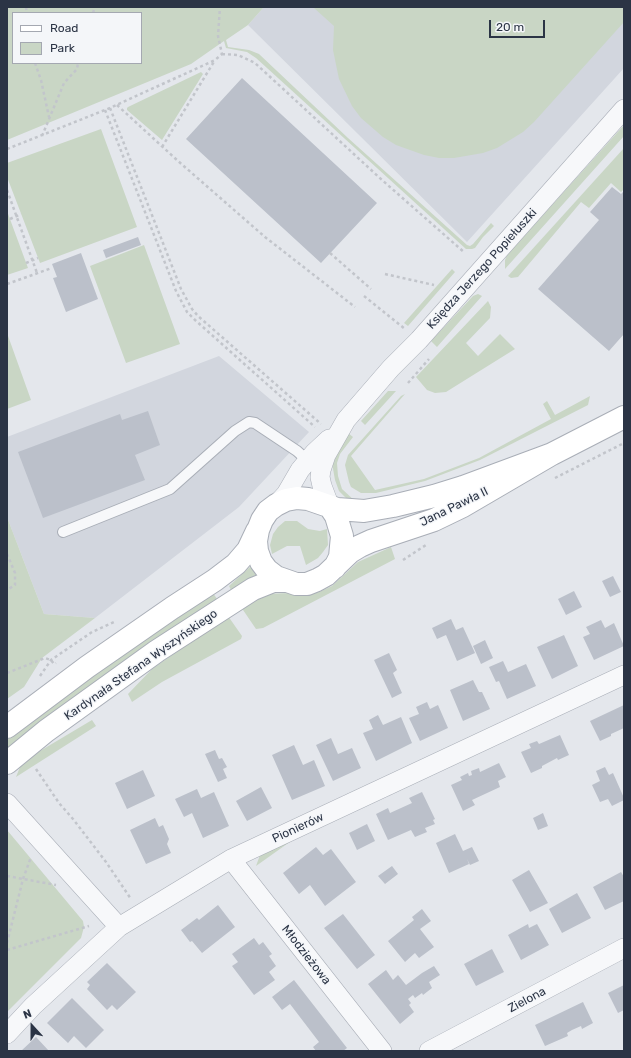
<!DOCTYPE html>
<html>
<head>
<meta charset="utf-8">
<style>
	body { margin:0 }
	#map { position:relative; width:631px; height:1058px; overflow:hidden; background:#e4e7ec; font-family:Rubik,sans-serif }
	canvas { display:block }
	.frame { position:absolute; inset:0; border:8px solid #2b3445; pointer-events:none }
	.legend { position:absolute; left:12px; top:12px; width:130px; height:52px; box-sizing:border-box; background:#f4f6f9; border:1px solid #a4a8b1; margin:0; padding:5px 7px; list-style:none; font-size:12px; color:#2b3445 }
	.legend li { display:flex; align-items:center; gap:8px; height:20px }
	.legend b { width:20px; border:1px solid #a4a8b1 }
	.north { position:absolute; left:12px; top:1006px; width:40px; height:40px; -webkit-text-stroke:3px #f4f6f9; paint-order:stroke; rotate:339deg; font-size:11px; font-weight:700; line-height:16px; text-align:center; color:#2b3445 }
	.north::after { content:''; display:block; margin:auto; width:14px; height:18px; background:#2b3445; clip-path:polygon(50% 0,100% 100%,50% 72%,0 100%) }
	.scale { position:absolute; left:489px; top:20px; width:56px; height:18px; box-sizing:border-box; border:2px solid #2b3445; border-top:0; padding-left:5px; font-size:12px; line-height:14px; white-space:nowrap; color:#2b3445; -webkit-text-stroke:3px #f4f6f9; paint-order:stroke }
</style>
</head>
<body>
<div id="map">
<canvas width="631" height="1058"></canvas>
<div class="frame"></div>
<ul class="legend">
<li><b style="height:5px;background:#fff"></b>Road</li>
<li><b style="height:11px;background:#c9d6c5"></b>Park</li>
</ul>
<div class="north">N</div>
<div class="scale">20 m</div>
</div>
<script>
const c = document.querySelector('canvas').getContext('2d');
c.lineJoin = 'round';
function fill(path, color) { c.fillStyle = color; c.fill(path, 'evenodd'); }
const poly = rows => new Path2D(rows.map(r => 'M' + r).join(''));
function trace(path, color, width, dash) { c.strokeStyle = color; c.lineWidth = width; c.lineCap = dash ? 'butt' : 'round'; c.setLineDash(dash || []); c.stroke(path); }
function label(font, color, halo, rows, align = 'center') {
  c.font = font + ' Rubik,sans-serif'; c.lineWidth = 3; c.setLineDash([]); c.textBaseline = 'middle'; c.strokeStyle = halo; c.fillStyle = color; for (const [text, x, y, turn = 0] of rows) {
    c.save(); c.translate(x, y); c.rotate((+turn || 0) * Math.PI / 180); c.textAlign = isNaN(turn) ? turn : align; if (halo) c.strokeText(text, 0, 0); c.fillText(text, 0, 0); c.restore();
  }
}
fill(poly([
	[264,7,624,7,624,68,467,242,248,25],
	[219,356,309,432,239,507,95,618,44,614,7,517,7,437]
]), '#d2d6de');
fill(poly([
	[7,7,264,7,248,25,226,40,228,47,249,50,259,54,348,138,467,245,470,246,473,244,491,223,494,226,483,237,475,248,472,249,466,249,256,58,247,52,226,48,224,41,191,64,7,140],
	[13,13,141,13,141,63,13,63],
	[315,7,624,7,624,22,534,122,523,132,497,148,483,153,454,158,439,158,424,155,396,145,383,137,361,118,352,106,339,79,333,50,334,26,314,8],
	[201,72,203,74,162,140,127,110,127,108,128,107],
	[624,125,624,136,505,269,505,260,507,255],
	[101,129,137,227,40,263,7,177,7,163],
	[624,148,624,189,621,192,611,183,589,208,581,202,518,277,511,278,508,276],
	[7,211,28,268,7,275],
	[144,245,180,344,126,363,90,266],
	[452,269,455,272,408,326,404,323],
	[478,294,482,296,437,347,431,341,473,296],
	[488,301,491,307,490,318,466,343,478,356,500,334,515,349,446,392,435,393,427,390,416,377],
	[7,333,31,400,7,409],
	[388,391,396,391,365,425,361,421],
	[405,394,351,456,375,490,424,479,479,458,551,419,543,404,547,401,555,415,590,396,588,405,480,460,425,481,376,493,361,493,351,487,349,482,345,465,348,455,401,396],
	[348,433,353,437,340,454,337,463,338,476,342,489,355,501,346,498,339,491,335,480,332,463],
	[7,517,44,614,95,618,42,658,24,687,7,699],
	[285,521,297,521,308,529,320,531,327,529,328,545,323,552,318,558,306,565,300,546,287,546,272,554,270,545,273,534,278,527],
	[391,547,395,559,263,628,256,629,241,607,265,594,289,593,305,595,319,592,332,586,358,562],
	[251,566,259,576,231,590,229,586],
	[213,593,217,599,144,649,7,749,7,740,30,722,139,642],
	[228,616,242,636,241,639,162,682,132,702,128,694,152,669],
	[92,720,96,726,16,777,20,767,35,754],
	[7,830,83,921,84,927,81,938,7,1012],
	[301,834,256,866,260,855]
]), '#c9d6c5');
fill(poly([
	[242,78,377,203,321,263,186,139],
	[612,187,621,194,624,191,624,334,609,351,538,289,599,220,590,212],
	[138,237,141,245,106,258,103,250],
	[81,253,98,299,66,312,53,278,57,277,52,264],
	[148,411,160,445,135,455,145,480,43,518,18,452,120,414,122,420],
	[613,576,621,592,610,597,602,581],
	[574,591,582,607,566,615,558,599],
	[451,619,456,630,463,627,475,653,457,661,446,635,437,639,432,628],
	[601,620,605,628,614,623,624,646,594,660,583,637,590,634,586,627],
	[564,635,578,666,552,679,537,647],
	[485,640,493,658,481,664,473,646],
	[389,653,397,670,393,673,402,693,392,698,374,660],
	[503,661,508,672,526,664,536,686,507,699,499,681,496,682,489,667],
	[473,680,479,692,482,692,490,709,463,721,450,690],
	[427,702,430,709,438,705,448,728,420,741,409,718,419,714,416,707],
	[624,705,624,728,611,734,611,736,600,741,590,721],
	[378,715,383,725,401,717,412,743,376,761,363,733,373,729,369,720],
	[560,735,569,755,558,760,557,758,542,766,542,768,531,773,521,752,531,748,529,744,537,741,539,744],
	[331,738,338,754,352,748,361,768,333,781,316,745],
	[294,745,303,765,314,760,325,786,292,800,272,755],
	[215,750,219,759,222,758,227,767,223,769,227,778,218,782,205,754],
	[499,763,506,777,498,781,500,787,472,800,475,805,463,811,451,785,462,780,460,777,468,773,469,776,472,775,471,771,479,768,480,772],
	[605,767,609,775,613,773,624,798,624,800,612,806,608,799,600,802,592,785,600,781,596,771],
	[143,770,155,796,127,809,115,783],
	[261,787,272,808,247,821,236,801],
	[197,789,201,798,214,792,229,826,203,838,192,813,184,817,175,799],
	[422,792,435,819,433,820,435,824,425,828,427,832,415,837,411,830,388,840,376,814,388,808,390,813,412,803,409,798],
	[543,813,548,826,538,830,533,818],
	[155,818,159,827,163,825,169,839,167,844,171,853,146,864,130,830],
	[367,824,375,841,357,850,349,833],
	[455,834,463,851,472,847,479,861,470,865,467,859,469,864,449,873,436,843],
	[316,847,323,855,331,849,356,882,325,906,310,885,299,894,283,873],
	[392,866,398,874,385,884,378,876],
	[529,870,548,903,530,912,512,880],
	[621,872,624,877,624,901,605,910,593,887],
	[577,893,591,918,562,933,549,909],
	[218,905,235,927,202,953,192,941,190,942,181,930,197,918,199,920],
	[422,909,431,921,420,929,434,947,419,958,415,953,405,962,388,941,414,920,412,917],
	[343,914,375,955,357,969,324,928],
	[528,924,529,928,537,924,549,945,521,960,508,935],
	[254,938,259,945,263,942,272,954,269,956,276,966,269,972,275,980,254,995,232,966,238,962,232,954],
	[492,949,504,972,476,986,464,964],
	[107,963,136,992,117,1010,112,1005,107,1010,87,989,90,985,87,982],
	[434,966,440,975,429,982,432,988,423,995,422,993,415,998,413,995,408,999,411,1003,409,1005,414,1012,400,1024,368,984,386,970,393,980,398,975,406,985,422,973],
	[294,980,347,1048,343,1051,316,1051,313,1047,319,1042,290,1004,282,1010,272,997],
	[624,985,624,1010,618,1013,608,993],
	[72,998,104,1030,86,1048,74,1036,68,1043,47,1023],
	[583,1002,593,1023,582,1029,581,1026,572,1030,567,1033,568,1036,545,1046,535,1025],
	[36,1037,49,1051,21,1051]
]), '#bbc0ca');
const service = poly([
	[63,532,170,489,235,431,249,422,255,423,297,451,308,461]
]);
const minor = poly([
	[276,505,286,494,300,470,314,453,329,439],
	[330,507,322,486,320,477,321,470,326,455,346,420,391,368,419,340,624,109],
	[7,803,119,927],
	[231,859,382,1051],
	[7,1034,33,1006,119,927,231,859,624,675],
	[429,1051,624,948]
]);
const secondary = poly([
	[552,454,463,487,434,496,393,506,364,511,351,510,337,509,308,499,297,498,286,500,276,505,268,511,262,520,258,530,256,541,257,551,261,562,267,570,276,577,296,584,307,584,317,580,326,575,350,552,360,546,371,541,434,520,463,506,552,454,624,417],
	[330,507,336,516,342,536,340,557,335,567],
	[7,727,87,667,172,608,215,580,236,564,248,550,257,531],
	[7,763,46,731,157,651,253,589,273,581,283,581]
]);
trace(service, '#a9aeb7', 12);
trace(minor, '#a9aeb7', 20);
trace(secondary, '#a9aeb7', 24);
trace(poly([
	[26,7,27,13],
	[93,13,95,7],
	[222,54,238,55,255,63,382,180,465,253],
	[35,63,41,80,49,117],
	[117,105,178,161,265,237,355,307],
	[110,108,181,289,192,309,198,316,321,424],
	[105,110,176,291,187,312,195,320,315,427],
	[42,136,64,83,77,69,78,63],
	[162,147,215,60],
	[7,149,110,108,215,60,222,54,218,36,220,7],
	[7,190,37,273],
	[10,219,21,214],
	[330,253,371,289],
	[26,263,38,258],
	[385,274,434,285],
	[7,284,52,268],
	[364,296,405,329],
	[408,383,429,359],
	[555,478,624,443],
	[7,554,15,573,15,585,7,590],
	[403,560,426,545],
	[7,673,45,658,51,660,54,664,56,663],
	[40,676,51,660,92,632,116,621],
	[36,769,59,803,73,819,106,862,131,899],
	[7,876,56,885],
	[7,943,23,879,31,857],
	[7,950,89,926]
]), '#c2c5cb', 2.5, [3, 3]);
trace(service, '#f7f8fa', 10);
trace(minor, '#f7f8fa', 19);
trace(secondary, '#fff', 22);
label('12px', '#2b3445', '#f4f6f9', [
	["Księdza Jerzego Popiełuszki",482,269,-48],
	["Jana Pawła II",454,507,-26],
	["Kardynała Stefana Wyszyńskiego",141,665,-35],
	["Pionierów",298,828,-25],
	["Młodzieżowa",306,955,52],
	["Zielona",527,1000,-28]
]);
</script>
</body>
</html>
